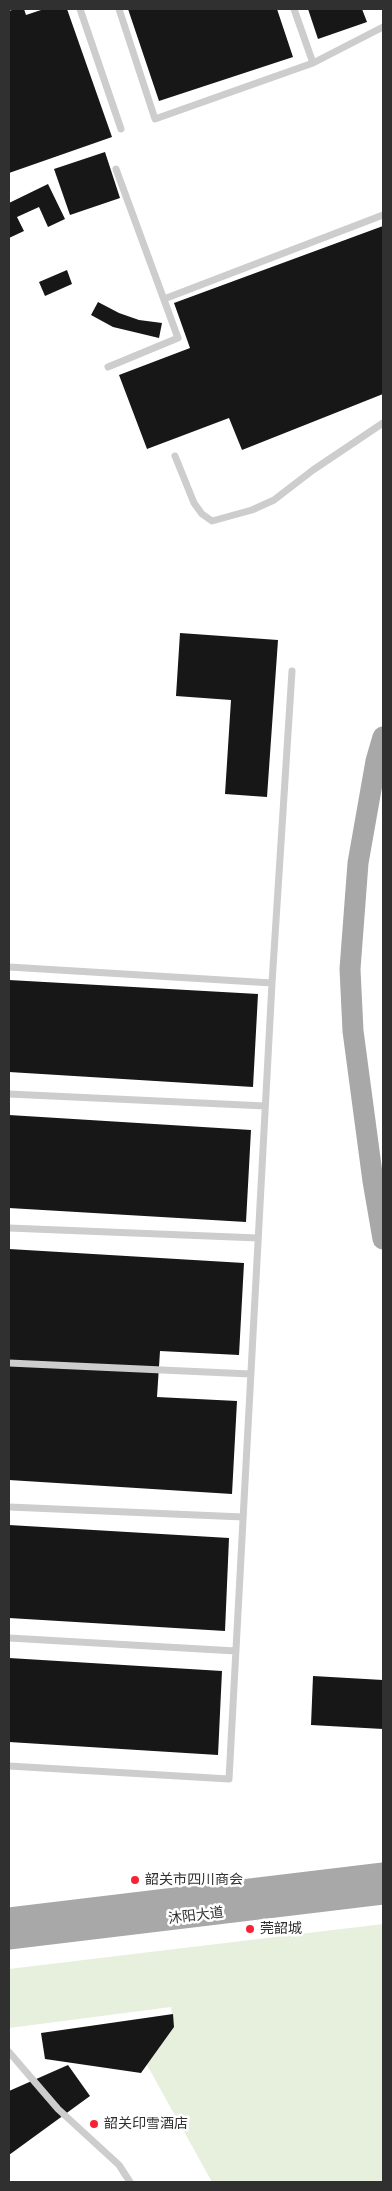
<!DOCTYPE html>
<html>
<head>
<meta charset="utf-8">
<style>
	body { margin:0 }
	#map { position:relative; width:392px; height:2191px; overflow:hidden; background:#fff; font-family:Manrope,sans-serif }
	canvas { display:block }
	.frame { position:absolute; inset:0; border:10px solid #303030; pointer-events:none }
</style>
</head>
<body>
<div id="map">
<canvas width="392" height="2191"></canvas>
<div class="frame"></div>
</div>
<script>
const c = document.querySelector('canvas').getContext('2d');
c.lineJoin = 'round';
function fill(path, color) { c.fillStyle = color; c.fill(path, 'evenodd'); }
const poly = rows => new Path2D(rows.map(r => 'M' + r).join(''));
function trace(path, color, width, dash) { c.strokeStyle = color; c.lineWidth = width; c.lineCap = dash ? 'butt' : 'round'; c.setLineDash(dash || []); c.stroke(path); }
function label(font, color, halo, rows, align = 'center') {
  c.font = font + ' Manrope,"Noto Sans SC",sans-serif'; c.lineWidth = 5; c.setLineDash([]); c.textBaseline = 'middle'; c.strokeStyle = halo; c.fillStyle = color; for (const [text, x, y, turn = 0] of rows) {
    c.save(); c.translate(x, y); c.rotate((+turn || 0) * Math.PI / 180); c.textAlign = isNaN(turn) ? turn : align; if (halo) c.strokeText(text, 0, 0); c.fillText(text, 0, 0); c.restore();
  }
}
fill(poly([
	[383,1924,383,2182,212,2182,147,2065,174,2027,171,2007,9,2028,9,1969]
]), '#e7efdd');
fill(poly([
	[15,9,24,9,26,15,44,9,67,9,112,137,9,173,9,11],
	[128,9,277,9,293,57,159,101],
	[308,9,362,9,367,22,318,39],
	[105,152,120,198,70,215,54,169],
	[48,184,65,219,48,227,39,207,17,217,24,231,9,238,9,203],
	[383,226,383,394,242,450,229,418,147,449,119,375,190,348,174,303],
	[67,270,72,284,45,296,39,282],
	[98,302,119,313,139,320,162,323,159,338,113,327,91,315],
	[180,633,278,640,267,797,225,794,231,700,176,696],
	[9,980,258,994,253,1087,9,1072],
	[9,1115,251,1130,246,1222,9,1208],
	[9,1249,244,1263,239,1355,160,1351,157,1397,237,1401,232,1494,9,1480],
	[9,1525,229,1538,225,1631,9,1618],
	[9,1658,222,1671,218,1755,9,1742],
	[313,1676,383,1680,383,1729,311,1725],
	[173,2014,174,2027,141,2073,45,2059,41,2033],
	[68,2065,90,2096,9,2155,9,2091]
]), '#171717');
trace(poly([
	[80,9,121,129],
	[119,9,155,119,313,63,294,9],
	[313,63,383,27],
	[164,299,383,215],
	[108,367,178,338,116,169],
	[175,456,194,503,202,514,212,521,252,510,274,500,313,470,383,423],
	[9,967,272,983,229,1779,9,1766],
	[272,983,292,671],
	[9,1094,265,1106],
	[9,1228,258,1238],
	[9,1363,250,1374],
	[9,1507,243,1517],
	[9,1638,236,1651],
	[9,2052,58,2109,119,2165,130,2182]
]), '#cdcdcd', 7);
trace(poly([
	[383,737,376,761,358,863,350,969,353,1031,373,1181,383,1239],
	[9,1918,383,1873],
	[9,1939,383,1894]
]), '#a8a8a8', 21);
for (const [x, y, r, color] of [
	[135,1880,5,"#f72335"],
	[250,1929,5,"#f72335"],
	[94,2124,5,"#f72335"]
]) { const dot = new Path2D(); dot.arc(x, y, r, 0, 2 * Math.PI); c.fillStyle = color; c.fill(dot); trace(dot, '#fff', 2); }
label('14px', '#303030', '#fff', [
	["韶关市四川商会",145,1880],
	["莞韶城",260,1929],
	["韶关印雪酒店",104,2124]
], 'left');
label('14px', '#303030', '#fff', [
	["沐阳大道",196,1916,-7]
]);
</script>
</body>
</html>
